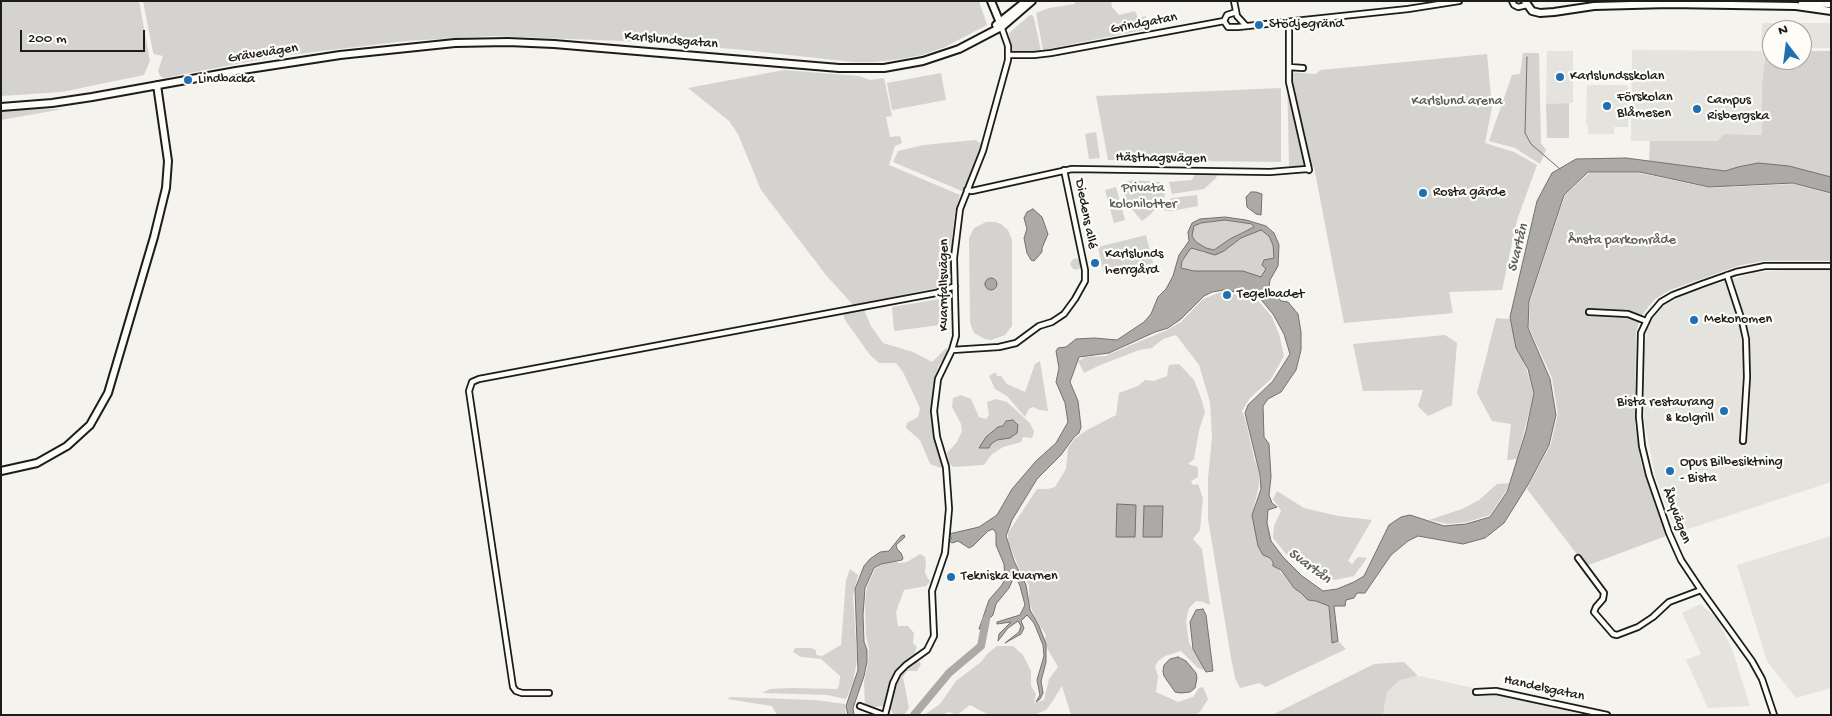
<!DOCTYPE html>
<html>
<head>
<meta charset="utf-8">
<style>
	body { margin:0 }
	#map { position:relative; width:1832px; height:716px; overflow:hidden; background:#f4f3ee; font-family:"Gochi Hand",sans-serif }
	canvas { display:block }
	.frame { position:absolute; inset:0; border:2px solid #1c1c1c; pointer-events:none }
	.north { position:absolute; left:1762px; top:20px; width:50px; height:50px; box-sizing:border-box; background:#fdfcf7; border:1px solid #a3a29f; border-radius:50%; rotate:345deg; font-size:14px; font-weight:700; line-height:20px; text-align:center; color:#1c1c1c }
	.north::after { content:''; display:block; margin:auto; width:18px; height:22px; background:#1f6fb2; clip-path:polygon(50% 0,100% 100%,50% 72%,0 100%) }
	.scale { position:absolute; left:20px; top:30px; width:125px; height:22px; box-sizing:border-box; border:2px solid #1c1c1c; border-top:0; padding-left:6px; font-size:15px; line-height:18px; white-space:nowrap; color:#1c1c1c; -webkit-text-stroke:4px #fdfcf7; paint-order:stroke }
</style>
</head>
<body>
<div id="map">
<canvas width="1832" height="716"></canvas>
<div class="frame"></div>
<div class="north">N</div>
<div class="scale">200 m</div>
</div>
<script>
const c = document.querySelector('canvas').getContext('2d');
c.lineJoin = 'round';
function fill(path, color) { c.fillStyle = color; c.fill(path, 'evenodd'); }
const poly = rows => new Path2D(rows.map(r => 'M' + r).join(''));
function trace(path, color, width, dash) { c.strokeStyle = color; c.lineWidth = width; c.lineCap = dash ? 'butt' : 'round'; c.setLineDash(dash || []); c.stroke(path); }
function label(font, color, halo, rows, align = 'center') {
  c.font = font + ' "Gochi Hand",sans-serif'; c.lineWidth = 4.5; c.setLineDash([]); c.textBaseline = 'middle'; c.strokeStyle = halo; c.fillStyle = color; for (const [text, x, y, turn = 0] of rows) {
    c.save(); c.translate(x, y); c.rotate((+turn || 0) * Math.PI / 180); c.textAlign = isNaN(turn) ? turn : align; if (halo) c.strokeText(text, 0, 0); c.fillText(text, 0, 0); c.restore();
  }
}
fill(poly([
	[1762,23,1831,23,1831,48,1802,48,1802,30,1772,30,1772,48,1761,48],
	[1632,50,1766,51,1762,84,1762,135,1724,134,1717,141,1631,141],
	[1547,51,1573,51,1573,103,1546,104],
	[1587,85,1626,85,1628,87,1628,127,1614,127,1614,134,1588,134,1588,125,1586,125],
	[1799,268,1831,269,1831,482,1676,533,1655,475,1644,420,1643,359,1647,329,1659,308,1691,291,1754,273],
	[1831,536,1831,688,1796,698,1767,661,1737,565],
	[1700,604,1718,619,1733,652,1750,706,1708,708,1686,660,1701,654,1682,613],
	[1420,676,1500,694,1586,715,1383,715,1387,692,1400,680]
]), '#e4e3de');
fill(poly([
	[1,1,139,1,150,61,144,75,62,92,1,96],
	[143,1,979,1,987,25,945,47,922,55,900,59,875,62,853,62,734,49,623,41,493,36,405,41,273,57,164,78,160,76,158,71,163,56,154,54,153,52],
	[1075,1,1111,1,1112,7,1119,15,1135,11,1138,18,1146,16,1148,29,1043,50,1036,13,1049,8,1075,4],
	[1030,15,1032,15,1034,18,1041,51,1013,53,1010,43,1009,33],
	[1766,51,1772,51,1772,60,1802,60,1802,51,1831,51,1831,177,1789,166,1758,163,1738,167,1725,171,1649,161,1650,141,1717,141,1724,134,1762,135,1762,84],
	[1523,53,1539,53,1541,143,1546,150,1540,164,1515,148,1489,141,1512,75,1520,74],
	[1487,54,1492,107,1485,143,1514,152,1537,165,1517,220,1502,290,1449,292,1453,313,1344,323,1314,167,1289,166,1287,72,1315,74,1321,70],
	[784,70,859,76,870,80,884,78,892,116,886,117,890,137,900,136,902,143,895,146,889,165,960,195,955,213,952,237,952,272,950,279,945,284,941,287,853,305,826,275,761,190,738,134,729,121,688,88],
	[941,73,946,100,892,110,887,83],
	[1281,88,1281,162,1108,160,1096,96],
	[1569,103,1569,138,1547,138,1546,104],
	[63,109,1,120,1,110],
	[1096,132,1100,158,1089,159,1085,134],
	[975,140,982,144,977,160,964,192,893,162,898,151,924,145],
	[1195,173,1218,173,1216,178,1204,189,1172,194,1169,182,1192,180],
	[1589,173,1639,173,1710,188,1794,184,1831,194,1831,261,1764,261,1741,265,1670,290,1655,299,1641,316,1636,333,1635,425,1641,463,1666,536,1586,566,1527,489,1551,444,1558,414,1552,378,1529,328,1530,301,1565,195],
	[1132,180,1160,182,1163,188,1165,196,1151,214,1142,221,1129,206,1121,183],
	[1116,187,1125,220,1114,223,1105,190],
	[1197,195,1198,206,1171,211,1166,211,1162,209,1165,203,1172,198],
	[1225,220,1252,224,1254,227,1239,234,1214,250,1206,248,1196,242,1192,236,1194,226,1201,223],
	[986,222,995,222,1001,224,1008,230,1012,240,1012,326,1005,335,991,340,985,339,974,333,970,323,969,238,974,228],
	[1261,230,1269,235,1273,245,1274,258,1261,277,1243,271,1194,271,1181,269,1182,261,1191,248,1204,253,1224,251,1241,238],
	[1146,235,1153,263,1104,275,1098,247],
	'1070.5 264a5.5 5.5 0 1 1 11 0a5.5 5.5 0 1 1-11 0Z',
	[1221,292,1256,298,1272,317,1279,334,1284,356,1271,379,1250,398,1242,411,1246,422,1254,458,1259,473,1259,485,1252,515,1263,555,1269,558,1294,588,1301,593,1308,600,1316,601,1329,605,1332,642,1338,641,1346,649,1266,687,1259,683,1240,688,1235,678,1231,658,1208,519,1208,478,1212,437,1210,402,1199,365,1176,335,1163,339,1152,348,1139,350,1098,366,1084,373,1078,361,1086,357,1105,356,1167,330,1181,322,1203,299],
	[946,298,948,324,894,331,892,307],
	[864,310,871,326,883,343,913,352,932,362,946,348,949,353,939,365,935,377,931,422,943,469,930,464,920,440,906,428,907,423,918,417,920,408,903,372,896,363,879,363,870,355,845,320,843,313],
	[1496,318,1510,319,1534,393,1517,459,1507,460,1511,424,1492,421,1477,393],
	[1445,335,1457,343,1452,405,1428,416,1418,406,1423,390,1363,391,1353,344],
	[1040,361,1048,411,1040,410,1033,407,1029,409,1025,417,1007,396,995,389,989,376,994,373,996,373,997,376,1001,376,1007,384,1025,392,1035,364],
	[1179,364,1194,380,1200,395,1205,412,1199,431,1194,459,1188,464,1198,467,1198,477,1191,481,1193,485,1198,484,1203,498,1200,530,1193,539,1202,549,1210,605,1203,602,1196,601,1189,608,1186,621,1189,643,1202,664,1204,670,1198,668,1181,651,1165,656,1158,661,1155,667,1158,676,1156,692,1178,702,1193,697,1199,688,1203,687,1208,699,1200,712,1194,715,1071,715,1062,686,1052,702,1046,710,1034,715,989,715,970,705,957,715,949,712,942,715,924,715,940,704,956,681,981,662,987,654,997,646,1013,646,1023,655,1031,671,1031,686,1036,694,1034,703,1044,700,1049,679,1058,667,1044,643,1046,635,1035,618,1029,602,1029,585,1022,575,1008,542,1008,533,1037,489,1048,489,1055,487,1066,469,1068,448,1074,439,1087,430,1116,415,1119,393,1138,386,1145,380,1154,381,1167,376,1169,365],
	[961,395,971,399,979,417,986,419,989,415,987,402,996,399,1007,402,1030,423,1034,432,1032,438,1023,437,1021,442,1003,447,991,455,984,465,953,467,949,463,947,453,957,442,962,431,961,424,952,407,953,398],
	[1003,426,1010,438,997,440,991,444],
	[1509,483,1506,491,1490,515,1467,522,1448,524,1429,520,1462,509,1479,500,1497,484],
	[1277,491,1304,508,1338,516,1372,520,1348,561,1352,564,1358,557,1367,558,1354,576,1335,580,1312,572,1286,554,1273,538,1274,526,1281,511,1273,499],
	[920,554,925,557,926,562,925,573,930,582,926,586,904,590,896,612,898,626,908,626,914,633,913,643,917,647,914,655,921,664,917,671,907,671,903,677,909,708,904,715,894,715,891,710,883,706,874,707,865,704,864,682,868,664,869,649,866,636,865,602,867,587,875,569,882,564,894,561,899,563,907,562],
	[850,569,858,575,853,596,857,660,853,683,846,699,827,695,762,693,770,689,792,688,837,689,839,686,840,676,821,659,801,657,793,652,795,648,811,648,816,650,816,655,822,656,841,645,846,580],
	[1404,662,1418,676,1400,680,1387,692,1383,715,1272,715,1374,664],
	[731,697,815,700,845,704,846,715,776,715,776,713,772,706,727,699]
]), '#d4d3cf');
const water = poly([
	[1626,158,1725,171,1738,167,1758,163,1789,166,1831,177,1831,193,1793,183,1709,187,1640,172,1588,172,1564,195,1529,301,1528,328,1550,379,1556,415,1549,445,1529,483,1504,523,1485,538,1463,544,1418,536,1408,541,1391,555,1365,593,1357,593,1354,598,1346,600,1345,606,1334,606,1338,641,1332,643,1329,606,1316,601,1308,600,1301,593,1294,588,1281,570,1273,566,1273,562,1270,558,1263,555,1258,546,1252,515,1261,489,1260,475,1245,413,1248,405,1273,381,1290,354,1284,334,1273,314,1258,296,1224,290,1212,292,1204,296,1181,319,1168,328,1155,332,1109,353,1079,357,1070,382,1078,401,1081,427,1079,433,1074,437,1061,455,1037,479,1012,520,1006,536,1014,561,1026,585,1030,610,1039,626,1046,644,1046,662,1041,681,1043,693,1040,699,1036,702,1040,695,1037,680,1044,656,1043,645,1034,623,1027,615,1021,621,1024,628,1021,634,1005,643,1019,632,1021,626,1018,621,1008,628,998,641,999,634,1011,622,997,624,997,622,1020,615,1025,605,1020,586,1015,575,1009,588,996,604,993,615,988,620,985,629,979,629,989,600,1002,585,1005,579,1004,564,996,545,996,533,993,529,988,531,973,546,969,548,958,541,952,543,949,541,952,538,949,536,949,534,979,527,997,515,1012,489,1036,461,1056,443,1068,422,1065,403,1056,382,1059,368,1056,351,1058,348,1066,347,1076,339,1094,338,1117,340,1144,322,1151,314,1158,297,1166,289,1173,276,1179,255,1189,241,1188,232,1192,223,1200,219,1225,217,1246,220,1266,226,1274,233,1279,245,1278,266,1270,280,1269,287,1281,301,1288,302,1298,314,1301,332,1301,350,1296,370,1281,392,1268,399,1263,406,1264,437,1269,444,1271,477,1269,495,1272,503,1277,507,1268,510,1267,523,1271,541,1283,557,1302,576,1323,591,1337,589,1354,582,1364,576,1389,525,1401,517,1410,515,1444,526,1466,524,1490,517,1507,492,1526,431,1534,393,1528,369,1516,348,1510,317,1537,201,1552,173,1576,159,1626,158],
	[1225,220,1252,224,1254,227,1230,239,1214,250,1206,248,1196,242,1192,236,1194,226,1201,223,1225,220],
	[1261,230,1269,236,1273,245,1274,258,1264,260,1262,265,1266,269,1261,277,1243,271,1194,271,1181,268,1182,261,1191,248,1215,255,1224,251,1241,238,1261,230],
	[1251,192,1256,192,1262,194,1261,215,1256,214,1247,207,1246,197,1251,192],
	[1033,209,1042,217,1048,234,1042,248,1042,252,1034,261,1031,260,1027,253,1024,238,1027,229,1024,218,1027,212,1033,209],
	'985 284a6 6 0 1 1 12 0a6 6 0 1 1-12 0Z',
	[1013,420,1018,425,1017,433,1010,438,997,440,991,444,989,448,979,448,986,437,998,427,1003,426,1006,421,1013,420],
	[1117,504,1136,505,1135,537,1116,537,1117,504],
	[1144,506,1163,506,1162,537,1143,537,1144,506],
	[904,535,905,537,896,545,897,549,901,553,903,558,902,560,881,564,874,568,865,588,863,615,864,642,867,650,867,662,864,676,853,708,854,715,848,715,846,706,858,670,855,589,864,566,870,559,880,552,889,551,901,536,904,535],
	[1203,609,1206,615,1213,671,1206,672,1193,649,1190,622,1196,610,1203,609],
	[1178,657,1186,661,1196,673,1197,678,1195,688,1190,692,1181,693,1175,692,1164,676,1163,671,1164,665,1170,659,1178,657]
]);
fill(water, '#abaaa6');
trace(water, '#72716f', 1);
trace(poly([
	[1527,57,1525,133,1531,144,1560,169]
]), '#72716f', 1);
trace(poly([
	[914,715,949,673,981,646,986,620]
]), '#abaaa6', 8);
const street = poly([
	[1234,1,1237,16,1246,26],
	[1512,1,1514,5,1518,7,1527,5],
	[1224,21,1228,27,1238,27,1408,9,1459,1],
	[1224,21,1227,15,1236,12],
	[1009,55,1034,55,1051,53,1224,21],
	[1289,67,1303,68],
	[967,190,972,191,1072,169,1270,172,1307,169,1309,170,1289,82,1289,22],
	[1727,275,1742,321,1746,339,1747,377,1743,441],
	[1589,312,1628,314,1646,321],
	[952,350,999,347,1016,343,1039,326,1052,322,1064,314,1075,299,1085,281,1085,270,1064,170],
	[1578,558,1604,593,1603,599,1596,607,1594,612,1613,634,1617,635,1638,627,1653,617,1669,602,1701,590],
	[1476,692,1496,691,1607,715],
	[549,693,522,693,516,691,513,687,469,391,472,382,479,379,936,293,955,286],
	[860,706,884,715],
	[885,715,893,683,898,673,906,665,927,650,934,636,932,591,945,553,949,509,946,467,937,437,934,411,938,379,952,350,956,336,954,258,960,209,983,151,1008,60,1008,46,1001,26],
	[1774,715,1762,679,1752,661,1701,590,1681,560,1669,533,1649,475,1642,446,1639,417,1641,333,1649,316,1661,302,1673,295,1702,284,1736,272,1765,266,1831,266]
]);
const secondary = poly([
	[991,1,1001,25],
	[1525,1,1532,11,1540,13,1554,12,1594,6,1669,4,1796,6,1831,11],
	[1802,3,1831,4],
	[996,25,1026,1],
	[1,107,52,103,92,97,236,71,340,55,455,43,508,42,554,44,839,68,884,68,923,61,959,49,1003,26,1032,1],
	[1,471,37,463,67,446,90,425,108,393,154,237,166,188,168,161,166,147,157,85]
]);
trace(street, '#1c1c1c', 8);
trace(secondary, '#1c1c1c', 10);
trace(street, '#fdfcf7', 4.5);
trace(secondary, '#fdfcf7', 6);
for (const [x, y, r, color] of [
	[1259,25,5,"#1f6fb2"],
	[1560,77,5,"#1f6fb2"],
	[188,80,5,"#1f6fb2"],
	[1607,106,5,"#1f6fb2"],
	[1697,109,5,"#1f6fb2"],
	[1423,193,5,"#1f6fb2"],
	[1095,263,5,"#1f6fb2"],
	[1227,295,5,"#1f6fb2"],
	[1694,320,5,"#1f6fb2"],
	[1724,411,5,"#1f6fb2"],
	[1670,471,5,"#1f6fb2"],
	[951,577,5,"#1f6fb2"]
]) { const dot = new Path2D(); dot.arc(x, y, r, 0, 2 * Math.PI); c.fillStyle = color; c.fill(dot); trace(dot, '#fdfcf7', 2); }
label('14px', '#1c1c1c', '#fdfcf7', [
	["Grindgatan",1144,24,-11],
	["Karlslundsgatan",671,41,5],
	["Grävevägen",263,54,-9],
	["Hästhagsvägen",1161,159,1],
	["Diedens allé",1085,214,79],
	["Kvarnfallsvägen",945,285,-90],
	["Åbyvägen",1676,516,69],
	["Handelsgatan",1544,689,12]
]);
label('14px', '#1c1c1c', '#fdfcf7', [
	["Stödjegränd",1269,25],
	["Karlslundsskolan",1570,77],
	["Lindbacka",198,80],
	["Förskolan",1617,98],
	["Blåmesen",1617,114],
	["Campus",1707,101],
	["Risbergska",1707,117],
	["Rosta gärde",1433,193],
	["Karlslunds",1105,255],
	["herrgård",1105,271],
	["Tegelbadet",1237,295],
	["Mekonomen",1704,320],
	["Bista restaurang",1714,403,"right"],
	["& kolgrill",1714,419,"right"],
	["Opus Bilbesiktning",1680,463],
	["- Bista",1680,479],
	["Tekniska kvarnen",961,577]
], 'left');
label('14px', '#5c5c5b', '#fdfcf7', [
	["Karlslund arena",1457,102],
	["Privata",1143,189],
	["kolonilotter",1143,205],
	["Ånsta parkområde",1622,241]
]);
label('italic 15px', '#5c5c5a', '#fdfcf7', [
	["Svartån",1519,248,-76],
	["Svartån",1309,567,36]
]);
</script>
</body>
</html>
